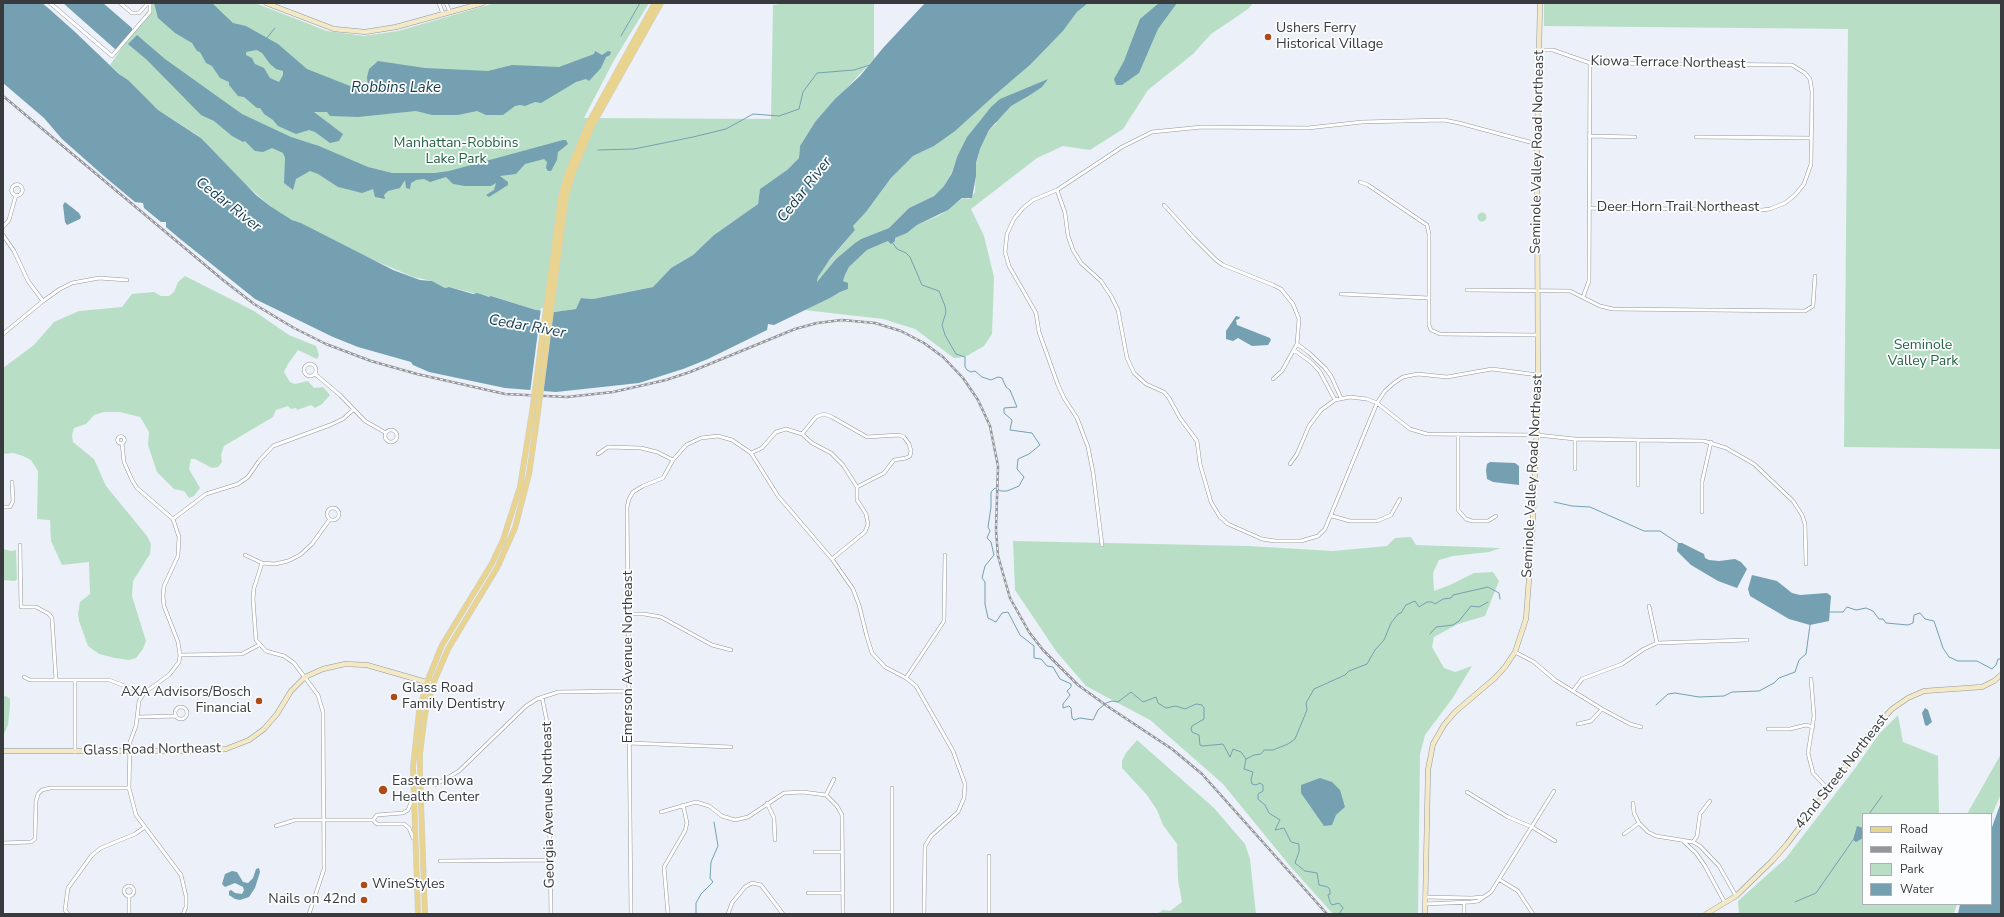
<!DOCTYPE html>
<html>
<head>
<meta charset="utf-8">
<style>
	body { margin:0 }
	#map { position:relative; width:2004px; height:917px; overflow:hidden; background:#ecf0f8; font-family:"Nunito Sans",sans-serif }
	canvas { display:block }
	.frame { position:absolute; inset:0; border:4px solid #393a3d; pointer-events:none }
	.legend { position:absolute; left:1862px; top:813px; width:130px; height:92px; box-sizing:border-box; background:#fcfdfe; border:1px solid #aeafb1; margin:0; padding:5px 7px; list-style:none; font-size:12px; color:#393a3d }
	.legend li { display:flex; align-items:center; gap:8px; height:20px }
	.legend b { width:20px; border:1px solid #aeafb1 }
</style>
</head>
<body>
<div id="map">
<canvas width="2004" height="917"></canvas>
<div class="frame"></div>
<ul class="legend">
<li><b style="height:5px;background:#e8d38f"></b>Road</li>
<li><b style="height:5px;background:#94969c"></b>Railway</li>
<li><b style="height:11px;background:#b8dfc6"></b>Park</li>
<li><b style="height:11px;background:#74a0b2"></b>Water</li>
</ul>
</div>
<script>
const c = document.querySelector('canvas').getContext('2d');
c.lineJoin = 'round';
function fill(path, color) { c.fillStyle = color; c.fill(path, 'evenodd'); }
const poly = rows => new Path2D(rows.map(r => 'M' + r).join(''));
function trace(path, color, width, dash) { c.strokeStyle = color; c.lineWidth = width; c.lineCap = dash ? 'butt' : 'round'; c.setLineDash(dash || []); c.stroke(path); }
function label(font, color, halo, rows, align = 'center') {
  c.font = font + ' "Nunito Sans",sans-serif'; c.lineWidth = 3.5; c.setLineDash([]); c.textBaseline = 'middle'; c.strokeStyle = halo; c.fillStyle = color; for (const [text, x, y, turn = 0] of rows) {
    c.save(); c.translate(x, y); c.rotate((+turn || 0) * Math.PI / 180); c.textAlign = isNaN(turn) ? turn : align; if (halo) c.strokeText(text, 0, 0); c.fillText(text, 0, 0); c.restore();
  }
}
fill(poly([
	[153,3,255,3,327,31,364,36,398,31,495,3,649,3,613,62,584,118,771,119,773,5,786,3,874,3,874,59,815,122,800,146,799,158,787,170,760,189,758,204,714,235,693,255,671,268,653,287,593,299,582,298,576,309,554,312,536,310,492,296,489,297,449,287,445,288,432,281,413,277,362,255,301,223,292,220,270,206,243,182,199,136,158,110,110,65],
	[1088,3,1253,3,1248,9,1211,34,1193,54,1148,90,1123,129,1090,150,1063,146,1037,158,971,209,984,236,994,277,992,334,984,346,965,357,954,358,915,329,883,319,804,310,830,298,840,292,848,289,843,281,845,275,849,267,867,250,907,233,917,225,940,215,963,198,969,199,975,192,976,163,980,149,989,130,997,123,981,119,957,157,952,172,944,186,934,196,909,208,889,228,861,239,855,243,836,259,817,283,818,277,823,268,855,230,853,226,866,212,891,178,906,162,913,156,934,146,1030,65,1063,31,1077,12],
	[1544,3,2001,3,2001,449,1844,447,1848,29,1544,26],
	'1477.5 217a4.5 4.5 0 1 1 9 0a4.5 4.5 0 1 1-9 0Z',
	[185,276,254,311,289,335,316,346,319,355,317,359,298,350,288,364,284,372,290,382,295,384,308,381,314,388,323,387,330,395,322,404,315,408,311,405,297,410,296,408,291,409,288,406,276,410,273,417,224,446,221,455,222,462,218,467,212,468,195,459,191,459,189,469,200,488,194,496,189,498,184,491,174,489,157,472,148,445,149,432,140,417,120,412,104,412,94,415,86,424,74,428,72,435,73,442,94,459,106,486,147,536,151,544,150,554,133,581,132,596,146,641,143,649,136,658,129,660,115,658,99,654,88,646,79,621,78,614,80,602,90,594,89,562,62,565,51,541,50,520,37,519,38,471,31,460,23,456,13,453,3,454,3,368,34,345,54,322,79,311,122,307,132,294,154,292,161,296,169,296,174,292,178,282],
	[1411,537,1416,545,1501,548,1489,552,1453,556,1439,560,1433,573,1434,591,1450,585,1474,573,1493,572,1499,581,1485,616,1458,624,1434,637,1432,647,1444,668,1455,672,1472,666,1452,699,1425,735,1420,754,1418,914,1333,914,1290,866,1223,784,1150,720,1086,686,1056,651,1015,590,1013,541,1248,546,1333,551,1387,546,1395,538],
	[3,549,11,551,16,550,17,579,15,581,3,580],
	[6,696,10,699,10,706,8,725,3,736,3,697],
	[1898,715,1903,742,1938,756,1939,814,1863,814,1863,904,1957,904,1954,914,1739,914,1738,901,1786,858,1856,767,1879,734],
	[1137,740,1214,808,1245,844,1250,859,1256,914,1157,914,1163,910,1170,911,1182,902,1178,880,1177,844,1163,825,1157,810,1147,795,1122,768,1122,761,1126,753],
	[2001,754,2001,794,1991,817,1991,814,1967,814]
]), '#b8dfc6');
fill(poly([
	[3,3,42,3,47,7,74,31,119,74,128,80,158,110,201,138,256,195,270,206,292,220,301,223,393,270,420,280,432,281,445,288,449,287,473,294,477,293,489,297,491,296,536,310,554,312,576,309,581,298,593,299,653,287,671,268,693,255,714,235,758,204,760,189,787,170,799,158,800,146,815,122,835,99,860,76,883,48,925,3,1088,3,1077,12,1063,31,1030,65,996,94,955,131,934,146,913,156,891,178,866,212,853,226,855,230,830,259,818,277,817,282,836,259,855,243,861,239,889,228,909,208,934,196,944,186,952,173,957,157,967,137,991,107,1000,99,1048,79,1042,87,1030,95,1011,106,989,130,980,149,976,163,976,176,972,198,962,198,948,210,917,225,907,233,895,238,895,241,891,244,888,241,867,250,849,267,845,275,843,281,848,283,848,289,840,292,830,298,774,325,768,324,767,330,708,359,683,369,639,383,556,392,505,388,429,372,413,365,411,362,358,347,333,337,255,299,179,238,166,227,166,222,161,222,144,208,143,203,135,202,105,177,62,139,44,118,3,83],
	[63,3,103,3,132,28,132,31,117,49,115,49],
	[154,3,212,3,233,23,246,26,278,44,307,69,350,86,362,88,368,86,367,77,369,69,378,61,425,68,488,71,512,65,559,67,594,54,595,51,602,55,608,51,611,52,610,55,606,57,601,68,589,81,586,79,576,82,541,103,535,102,525,106,520,105,515,106,503,115,486,115,477,111,458,115,432,115,416,111,358,117,330,116,327,112,314,112,343,134,339,141,330,143,315,132,309,130,296,134,278,126,273,120,264,114,260,108,257,108,244,97,238,96,229,85,229,82,220,78,212,66,206,63,200,52,197,51,192,43,175,33,158,18],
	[257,50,262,53,270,64,276,69,283,71,283,75,279,82,270,78,264,68,255,64,252,58,246,55,246,52],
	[1159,3,1177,3,1158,29,1139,73,1122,85,1116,85,1114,79,1124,61,1140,19],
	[137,35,165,59,242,114,291,137,319,146,368,167,392,173,435,173,449,171,563,140,566,140,568,144,558,152,557,160,551,171,548,171,546,168,547,162,544,159,525,164,516,174,500,176,508,182,508,185,489,197,486,195,494,190,496,183,491,186,465,186,453,184,446,177,430,182,424,179,416,180,411,183,410,189,406,188,405,180,400,188,388,191,384,195,385,199,375,197,373,189,362,193,338,187,318,174,310,171,296,179,293,190,284,183,285,158,283,153,272,148,263,152,255,151,245,141,243,142,232,136,214,121,201,115,147,60,128,44],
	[65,202,79,213,81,217,80,219,67,225,65,222,63,205],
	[1236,316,1240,317,1239,319,1236,320,1237,325,1270,338,1271,340,1268,345,1252,346,1238,338,1233,341,1226,339,1226,331],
	[1490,462,1515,463,1519,466,1519,485,1493,482,1487,479,1486,470,1487,464],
	[1678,543,1682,543,1704,554,1705,558,1709,560,1719,561,1735,559,1741,562,1747,569,1737,588,1718,581,1691,565,1677,551],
	[1752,575,1777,581,1792,593,1800,595,1827,593,1831,596,1829,621,1810,625,1789,619,1750,596,1748,589],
	[1925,708,1928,710,1932,722,1927,726,1925,725,1922,713],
	[1320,778,1332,782,1340,790,1345,807,1336,815,1332,825,1324,826,1301,793,1301,785],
	[2001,802,2001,914,1958,914,1960,904,1991,904,1991,830],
	[1857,826,1863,828,1863,838,1856,842,1853,840],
	[259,868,260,872,255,888,249,897,240,900,235,899,229,895,229,891,231,890,235,893,242,894,244,890,243,887,235,883,225,887,222,884,225,874,232,871,237,872,243,882,248,883,253,878,256,869]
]), '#74a0b2');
fill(poly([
	[541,308,553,310,542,394,530,393]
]), '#ecf0f8');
trace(poly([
	[621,36,640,3],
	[266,39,275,28],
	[598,150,634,149,693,137,726,129,753,114,779,116,799,109,803,92,817,73,854,70,870,65],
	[892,242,897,249,906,253,910,257,922,285,939,291,945,306,946,312,942,325,945,335,956,354,965,357,965,367,967,370,971,372,975,371,982,377,991,380,998,377,1002,378,1006,387,1010,390,1017,407,1004,408,1004,413,1012,420,1010,430,1032,433,1040,445,1029,454,1018,459,1017,469,1024,477,1019,486,1007,491,1001,491,995,488,991,492,991,507,988,527,990,531,987,538,991,542,994,555,985,566,982,578,985,582,985,604,988,618,996,622,1002,613,1008,612,1020,635,1034,646,1034,658,1041,659,1047,666,1053,667,1060,679,1071,684,1071,687,1067,691,1070,695,1063,704,1063,708,1069,706,1071,708,1072,718,1074,720,1080,718,1093,720,1098,710,1106,703,1112,701,1118,702,1131,692,1143,702,1156,697,1158,703,1166,708,1176,706,1185,709,1196,704,1202,705,1204,708,1204,719,1192,726,1191,729,1192,732,1199,735,1200,745,1203,746,1223,744,1230,757,1233,749,1241,752,1246,759,1244,769,1253,772,1251,780,1252,784,1256,785,1260,783,1263,785,1263,791,1258,794,1258,799,1265,805,1269,813,1280,820,1275,830,1284,828,1291,842,1299,844,1299,852,1295,863,1305,871,1317,873,1319,885,1328,887,1330,890,1330,894,1328,895,1330,902,1332,905,1339,903,1343,908,1339,914],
	[1554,502,1572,506,1590,507,1644,531,1660,531,1678,543],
	[1830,612,1843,612,1847,607,1856,610,1866,608,1873,611,1879,619,1883,619,1886,623,1908,625,1913,623,1914,615,1920,613,1925,619,1934,621,1943,648,1949,657,1958,661,1977,661,1992,669,1996,665,1998,659,2001,659],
	[1430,634,1436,627,1453,625,1459,621,1471,606,1479,607,1488,602],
	[1656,705,1668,694,1675,693,1699,697,1724,696,1732,692,1759,691,1774,683,1779,678,1795,672,1799,660,1806,654,1810,625],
	[1246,759,1254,755,1261,754,1264,750,1273,750,1288,744,1295,739,1307,710,1306,703,1314,689,1345,675,1349,671,1367,664,1375,650,1384,640,1391,623,1398,614,1401,613,1406,605,1415,601,1419,607,1427,602,1432,602,1435,604,1443,599,1451,598,1453,595,1488,587,1499,593,1500,599],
	[1869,814,1882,796],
	[1795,902,1816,893,1853,840],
	[696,914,696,903,701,894,713,882,710,878,711,862,718,846,714,822]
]), '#74a0b2', 1);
const street = poly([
	[50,3,112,56,150,12,150,3],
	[120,3,132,13,139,13,148,3],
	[439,3,443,14],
	[446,3,450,12],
	[1539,50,1553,50,1590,63,1792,65,1805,73,1810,79,1812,92,1811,164,1804,184,1795,195,1785,203,1770,209,1762,210,1589,208],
	[1589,136,1635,137],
	[1696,137,1811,138],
	[1360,182,1368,185,1427,225,1429,234,1429,325,1431,330,1440,334,1538,335],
	'11.5 190a5.5 5.5 0 1 1 11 0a5.5 5.5 0 1 1-11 0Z',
	[1057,190,1065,213,1068,236,1073,250,1081,263,1101,281,1111,296,1118,310,1127,358,1134,373,1146,384,1164,392,1169,398,1180,418,1197,441,1200,464,1211,502,1220,517,1228,524,1262,539,1275,541,1301,541,1318,536,1325,529,1377,403,1385,391,1394,383,1403,377,1418,374,1447,377,1492,369,1538,375],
	[1164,205,1194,238,1216,260,1223,265,1273,285,1281,289,1293,304,1299,319,1297,344,1282,371,1273,379],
	[3,227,9,220,16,195],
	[3,235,14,251,28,281,43,301],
	[1467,290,1570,291,1600,306,1613,309,1805,311,1813,306,1815,276],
	[1341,294,1429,298],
	[1583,297,1589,281,1590,63],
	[3,334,43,301,60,289,72,283,99,278,127,280],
	[1297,344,1308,352,1325,368,1331,376,1341,398],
	[1294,350,1312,363,1320,372,1335,400],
	'304 370a6 6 0 1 1 12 0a6 6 0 1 1-12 0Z',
	[315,374,340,395,365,421,386,433],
	'385 436a6 6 0 1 1 12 0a6 6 0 1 1-12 0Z',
	[802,434,816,417,824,414,832,417,867,437,899,435,904,437,909,444,911,451,910,456,906,458,894,460,884,473,857,487],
	[1458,434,1458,510,1466,519,1472,521,1488,521,1496,516],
	'117.5 440a3.5 3.5 0 1 1 7 0a3.5 3.5 0 1 1-7 0Z',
	[1575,439,1575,469],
	[1638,440,1638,485],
	[122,443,124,462,132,480,137,488,173,519,179,537,178,556,164,586,163,596,164,606,178,642,180,655,179,662,169,675,144,693,139,701,136,726,130,742,129,788,136,815,181,875,186,896,186,907,183,914],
	[751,453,762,448,776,432,786,429,802,434,812,443,831,453,843,465,857,487,857,500,866,514,868,524,865,532,832,559],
	[598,454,608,447,641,448,657,452,673,460],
	[1290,464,1297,454,1309,426,1321,410,1335,400,1350,397,1367,399,1377,403,1410,429,1427,434,1537,435,1575,439,1704,441,1726,448,1754,464,1793,501,1802,515,1805,524,1806,564],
	[3,507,10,507,13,501,12,482],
	'327 514a6 6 0 1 1 12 0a6 6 0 1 1-12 0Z',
	[1702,512,1702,482,1711,442],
	[1332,516,1350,521,1377,521,1391,515,1400,499],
	[173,519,206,494,238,484,248,477,259,461,273,446,330,425,343,419,353,410],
	[20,545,21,607,36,607,49,614,52,618,56,680],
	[1102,545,1093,472,1088,447,1077,418,1064,398,1058,385,1039,332,1036,313,1009,266,1005,252,1007,234,1014,219,1023,208,1033,200,1057,190,1122,147,1152,132,1202,127,1308,128,1362,122,1444,120,1459,123,1537,144],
	[245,555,262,563,275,564,288,561,300,555,312,544,330,519],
	[262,563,254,588,253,599,256,640,266,651,284,656,294,663,318,695,323,712,324,869,309,914],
	[1649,606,1657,643],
	[628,614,644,614,661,617,712,645,731,650],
	[1515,652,1534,662,1555,680,1602,709,1630,724,1641,727],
	[180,655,242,654,259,645],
	[24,677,30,680,109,680,144,693],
	[906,678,944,621,945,555],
	[1811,679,1814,716,1808,753,1813,773,1828,789],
	[75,680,75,752],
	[1573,691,1582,679,1622,664,1644,649,1657,643,1747,640],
	[542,697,548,727,551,914],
	'175 713a6 6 0 1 1 12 0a6 6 0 1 1-12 0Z',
	[138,717,176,716],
	[1578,724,1591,721,1602,709],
	[1768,729,1790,729,1806,725,1813,727],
	[629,743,731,747],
	[435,785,459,771,526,706,537,699,558,692,628,691],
	[1467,792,1508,817,1532,827,1555,841],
	[826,795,834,779],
	[767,803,774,818,775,840],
	[1633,803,1634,813,1639,823,1648,832,1656,836,1693,842,1700,846,1719,866,1736,896],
	[661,812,696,802,709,806,722,816,735,820,748,817,784,793,803,792,826,795,837,806,842,815,843,914],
	[373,820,377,815,403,813,408,810,412,800],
	[276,826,295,820,373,820,377,824,404,824,409,828,413,838],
	[1624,834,1639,823],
	[1684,842,1696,853,1705,866,1725,903],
	[1693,842,1697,836,1700,814,1710,801],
	[3,843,31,842,35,839,36,801,38,794,42,790,50,788,129,788],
	[815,852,842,852],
	[440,861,550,860],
	[1500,880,1518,891,1533,914],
	'124 891a5 5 0 1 1 10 0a5 5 0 1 1-10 0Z',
	[808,893,842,893],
	[129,896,129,914],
	[1425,897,1472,898,1482,897],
	[1425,904,1471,902,1478,901,1491,892,1554,791],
	[68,914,65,910,68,888,92,855,101,848,135,834,145,827],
	[631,914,627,507,629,499,633,492,643,486,663,478,673,460,686,445,701,438,718,436,732,440,751,453,778,496,832,559,853,589,859,605,867,637,872,653,885,667,906,678,916,686,953,751,965,784,964,798,958,812,931,836,925,846,924,914],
	[668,914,664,867,685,831,687,823,683,805],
	[728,914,732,903,745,887,752,883,761,885,783,914],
	[892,914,892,788],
	[989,914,989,856],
	[1464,914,1464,902]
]);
const secondary = poly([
	[266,3,334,29,365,32,396,27,483,3],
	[3,751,207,751,226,749,249,740,264,729,277,714,291,691,305,677,323,669,345,664,367,665,433,684],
	[1425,914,1428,770,1433,744,1444,725,1455,712,1495,678,1505,667,1515,652,1526,619,1532,539,1538,401,1537,144,1540,3],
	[1706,914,1736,896,1772,861,1787,844,1875,727,1892,709,1908,698,1924,691,1982,687,1994,681,2001,675]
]);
const primary = poly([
	[547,302,561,196,568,172,588,124,655,3],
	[552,303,566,197,573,173,592,126,661,3],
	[418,914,413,767,419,712,427,682,442,645,491,565,503,540,520,487,532,412],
	[425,914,420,775,420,753,425,714,433,684,448,649,497,568,515,528,529,474,538,412]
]);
trace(street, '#93979e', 4);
trace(secondary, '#93979e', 5.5);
trace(primary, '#cfd0d0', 6);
trace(street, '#fff', 3);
trace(secondary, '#f3e9c7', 4.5);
trace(primary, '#e8d38f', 5);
const rail = poly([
	[3,96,223,280,254,304,294,328,326,344,371,361,417,374,505,394,567,397,613,392,666,380,690,372,795,329,817,323,842,320,875,323,901,331,924,343,943,357,963,378,978,400,990,426,998,466,996,530,998,556,1010,598,1029,632,1043,650,1078,685,1107,706,1172,749,1202,774,1327,914]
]);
trace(rail, '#94969c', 2.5);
trace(rail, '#fcfdfe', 1, [3]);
const primaryBridge = poly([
	[532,412,547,302],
	[538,412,552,303]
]);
trace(primaryBridge, '#cfd0d0', 6, []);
trace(primaryBridge, '#e8d38f', 5);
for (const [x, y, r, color] of [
	[1268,37,4,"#ae4a16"],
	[394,697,4,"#ae4a16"],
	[259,701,4,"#ae4a16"],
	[383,790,5,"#ae4a16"],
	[364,885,4,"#ae4a16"],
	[364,900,4,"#ae4a16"]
]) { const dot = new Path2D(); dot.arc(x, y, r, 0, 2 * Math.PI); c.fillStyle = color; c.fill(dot); trace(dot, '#fcfdfe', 1.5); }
label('14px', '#393a3d', '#fcfdfe', [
	["Ushers Ferry",1276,29],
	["Historical Village",1276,45],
	["Glass Road",402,689],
	["Family Dentistry",402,705],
	["AXA Advisors/Bosch",251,693,"right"],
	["Financial",251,709,"right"],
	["Eastern Iowa",392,782],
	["Health Center",392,798],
	["WineStyles",372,885],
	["Nails on 42nd",356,900,"right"]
], 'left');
label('14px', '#393a3d', '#fcfdfe', [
	["Kiowa Terrace Northeast",1668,63,1],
	["Seminole Valley Road Northeast",1538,152,-89],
	["Deer Horn Trail Northeast",1678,208],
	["Seminole Valley Road Northeast",1533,476,-87],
	["Emerson Avenue Northeast",629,657,-90],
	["Glass Road Northeast",152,750,-1],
	["42nd Street Northeast",1842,772,-52],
	["Georgia Avenue Northeast",549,805,-91]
]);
label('14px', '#256443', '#fcfdfe', [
	["Manhattan-Robbins",456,144],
	["Lake Park",456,160],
	["Seminole",1923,346],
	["Valley Park",1923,362]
]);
label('italic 15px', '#153c4b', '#fcfdfe', [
	["Robbins Lake",396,88],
	["Cedar River",805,190,-52],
	["Cedar River",228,205,38],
	["Cedar River",527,327,10]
]);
</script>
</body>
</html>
